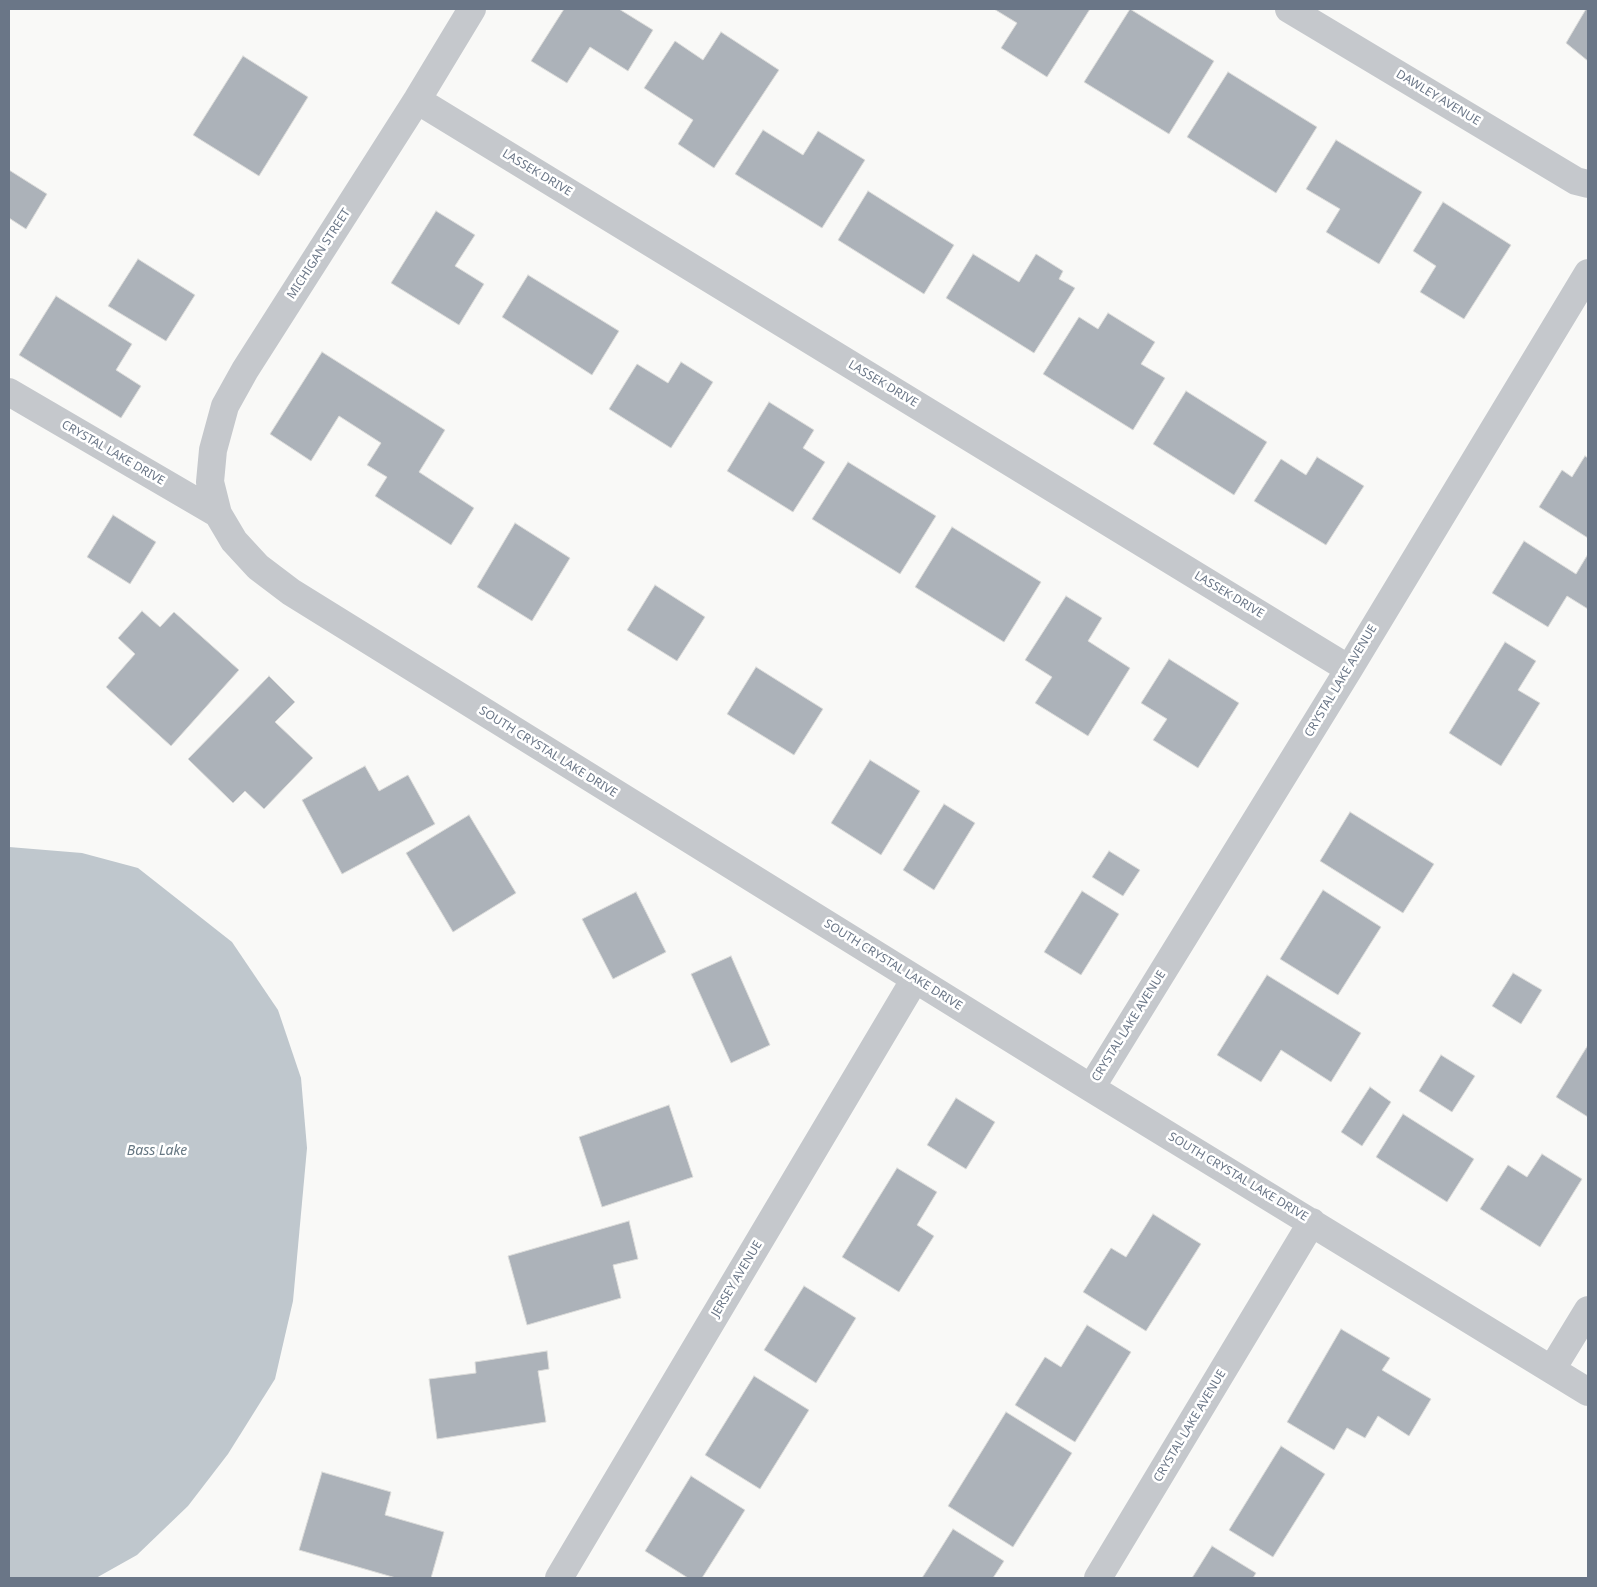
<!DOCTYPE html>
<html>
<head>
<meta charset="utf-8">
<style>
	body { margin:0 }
	#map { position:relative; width:1597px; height:1587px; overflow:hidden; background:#f9f9f7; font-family:"Noto Sans",sans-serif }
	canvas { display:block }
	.frame { position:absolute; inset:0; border:10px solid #6a7687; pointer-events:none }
</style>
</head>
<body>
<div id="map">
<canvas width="1597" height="1587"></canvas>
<div class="frame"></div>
</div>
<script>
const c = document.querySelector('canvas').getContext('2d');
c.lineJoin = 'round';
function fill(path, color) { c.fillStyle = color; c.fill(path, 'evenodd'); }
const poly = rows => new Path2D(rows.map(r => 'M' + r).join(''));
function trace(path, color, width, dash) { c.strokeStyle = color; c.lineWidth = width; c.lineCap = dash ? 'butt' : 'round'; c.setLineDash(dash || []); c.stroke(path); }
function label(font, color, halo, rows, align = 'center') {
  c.font = font + ' "Noto Sans",sans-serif'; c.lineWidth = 5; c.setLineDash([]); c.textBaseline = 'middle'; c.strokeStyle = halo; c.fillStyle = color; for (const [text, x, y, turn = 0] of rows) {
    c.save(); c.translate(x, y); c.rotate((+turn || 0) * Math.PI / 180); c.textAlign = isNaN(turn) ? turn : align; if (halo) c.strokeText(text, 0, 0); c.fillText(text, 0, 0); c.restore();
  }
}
fill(poly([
	[9,847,82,853,138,868,232,942,278,1010,301,1078,307,1148,293,1301,275,1379,228,1454,188,1506,137,1555,96,1578,9,1578]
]), '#bfc7cd');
const building = poly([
	[564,9,619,9,653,30,628,71,590,47,567,83,531,61,564,9],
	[994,9,1090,9,1047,77,1001,48,1017,23,994,9],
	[1130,9,1214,61,1169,134,1084,82,1130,9],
	[1586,9,1588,9,1588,61,1566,43,1586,9],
	[721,32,779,70,714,168,678,144,693,120,644,88,675,41,703,60,721,32],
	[243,56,308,97,259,176,193,135,243,56],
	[1228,72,1317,127,1276,193,1187,137,1228,72],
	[763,130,803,155,818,131,865,160,822,228,735,174,763,130],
	[1336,140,1422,192,1379,264,1326,232,1340,209,1306,189,1336,140],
	[9,170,47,194,26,229,9,218,9,170],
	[868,191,954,245,924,294,838,240,868,191],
	[1443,202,1511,245,1464,319,1420,292,1436,266,1413,251,1443,202],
	[436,211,475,235,455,266,484,284,459,325,391,283,436,211],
	[973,254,1019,282,1036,254,1063,271,1059,279,1075,288,1034,353,946,298,973,254],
	[138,259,195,295,166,341,108,306,138,259],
	[528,275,619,331,592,375,502,317,528,275],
	[56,296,132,344,116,370,141,386,121,418,19,355,56,296],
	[1108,313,1155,342,1141,364,1165,378,1133,430,1043,374,1079,317,1098,329,1108,313],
	[322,352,445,430,419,472,474,508,451,545,375,496,387,477,367,465,381,443,339,416,311,461,270,434,322,352],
	[681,362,713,382,671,448,609,409,637,364,668,383,681,362],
	[1186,391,1267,442,1234,495,1153,444,1186,391],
	[769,402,814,430,803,448,825,462,793,512,727,471,769,402],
	[1585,456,1588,458,1588,538,1539,507,1562,470,1572,477,1585,456],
	[1317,457,1364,486,1326,545,1254,501,1281,459,1306,475,1317,457],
	[848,462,936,516,900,574,812,519,848,462],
	[113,515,156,542,130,584,87,557,113,515],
	[515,523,570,558,532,621,477,587,515,523],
	[952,527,1041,582,1004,642,915,587,952,527],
	[1524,541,1576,574,1588,554,1588,609,1567,596,1548,627,1492,593,1524,541],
	[655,585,705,617,677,661,627,630,655,585],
	[1066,596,1102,618,1088,641,1130,668,1088,736,1035,703,1052,677,1025,660,1066,596],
	[142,611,160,627,174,612,239,670,171,746,106,687,135,654,118,638,142,611],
	[1505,642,1536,661,1518,690,1540,703,1501,766,1449,733,1505,642],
	[1169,659,1239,703,1198,768,1153,740,1167,719,1141,703,1169,659],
	[756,667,823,709,794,755,727,714,756,667],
	[269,676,295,702,275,722,313,758,264,809,245,791,233,803,188,759,269,676],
	[870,760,920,791,881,855,831,823,870,760],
	[365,766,379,791,408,775,435,824,342,874,302,800,365,766],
	[944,804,975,823,934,890,903,870,944,804],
	[1350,812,1434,864,1403,913,1320,861,1350,812],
	[469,815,516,893,453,932,406,853,469,815],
	[1109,851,1140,870,1123,896,1092,877,1109,851],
	[1323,890,1381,927,1338,995,1280,959,1323,890],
	[1082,891,1119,914,1081,975,1044,952,1082,891],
	[636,892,666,952,613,979,582,919,636,892],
	[731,956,770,1045,731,1063,691,974,731,956],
	[1513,973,1542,990,1521,1024,1492,1006,1513,973],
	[1267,975,1361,1033,1331,1082,1281,1050,1261,1082,1217,1055,1267,975],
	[1588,1045,1588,1117,1556,1097,1588,1045],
	[1441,1055,1475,1076,1452,1112,1419,1091,1441,1055],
	[1370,1087,1391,1102,1362,1146,1341,1132,1370,1087],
	[956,1098,995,1122,966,1169,927,1145,956,1098],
	[669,1105,693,1177,602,1207,579,1137,669,1105],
	[1403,1114,1474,1159,1447,1202,1376,1157,1403,1114],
	[1542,1154,1582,1179,1540,1247,1480,1209,1508,1165,1527,1177,1542,1154],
	[897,1168,937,1192,917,1225,934,1236,899,1292,842,1257,897,1168],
	[1153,1214,1201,1244,1146,1331,1083,1292,1111,1248,1126,1257,1153,1214],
	[629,1221,638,1259,613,1265,621,1298,527,1325,508,1256,629,1221],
	[804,1286,856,1318,816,1383,764,1350,804,1286],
	[1087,1325,1131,1352,1075,1442,1015,1405,1045,1357,1061,1367,1087,1325],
	[1341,1329,1390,1358,1382,1370,1431,1399,1409,1436,1378,1416,1365,1438,1347,1428,1334,1450,1287,1422,1341,1329],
	[547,1351,549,1369,538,1371,546,1422,437,1439,429,1379,476,1373,475,1362,547,1351],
	[754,1376,809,1410,760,1489,705,1455,754,1376],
	[1006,1412,1072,1453,1013,1547,948,1506,1006,1412],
	[1281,1446,1325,1474,1273,1557,1229,1530,1281,1446],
	[322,1472,391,1492,385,1515,444,1532,431,1578,396,1578,299,1550,322,1472],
	[691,1476,745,1510,702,1578,688,1578,645,1551,691,1476],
	[953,1529,1004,1561,993,1578,922,1578,953,1529],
	[1212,1546,1256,1573,1253,1578,1192,1578,1212,1546]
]);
fill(building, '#acb2b9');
trace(building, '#dbdbd9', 1);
trace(poly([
	[472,9,417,100,245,370,225,406,213,450,210,482,218,514,234,541,258,567,291,592,1091,1088,1588,1392],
	[1289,9,1576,181,1588,184],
	[417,100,1349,669],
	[9,392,218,514],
	[1091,1088,1349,669,1588,273],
	[1552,1369,1588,1310],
	[559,1578,915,979],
	[1098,1578,1312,1222]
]), '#c5c8cc', 28);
label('12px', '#6a7687', '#fff', [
	["DAWLEY AVENUE",1438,98,31],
	["LASSEK DRIVE",537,173,31],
	["MICHIGAN STREET",319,254,-57],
	["LASSEK DRIVE",883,384,31],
	["CRYSTAL LAKE DRIVE",113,453,30],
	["LASSEK DRIVE",1229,595,31],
	["CRYSTAL LAKE AVENUE",1341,681,-59],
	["SOUTH CRYSTAL LAKE DRIVE",548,752,32],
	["SOUTH CRYSTAL LAKE DRIVE",893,965,32],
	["CRYSTAL LAKE AVENUE",1129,1026,-58],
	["SOUTH CRYSTAL LAKE DRIVE",1238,1177,31],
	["JERSEY AVENUE",737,1279,-59],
	["CRYSTAL LAKE AVENUE",1190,1426,-59]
]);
label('italic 14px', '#667782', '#fff', [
	["Bass Lake",157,1151]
]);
</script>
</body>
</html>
